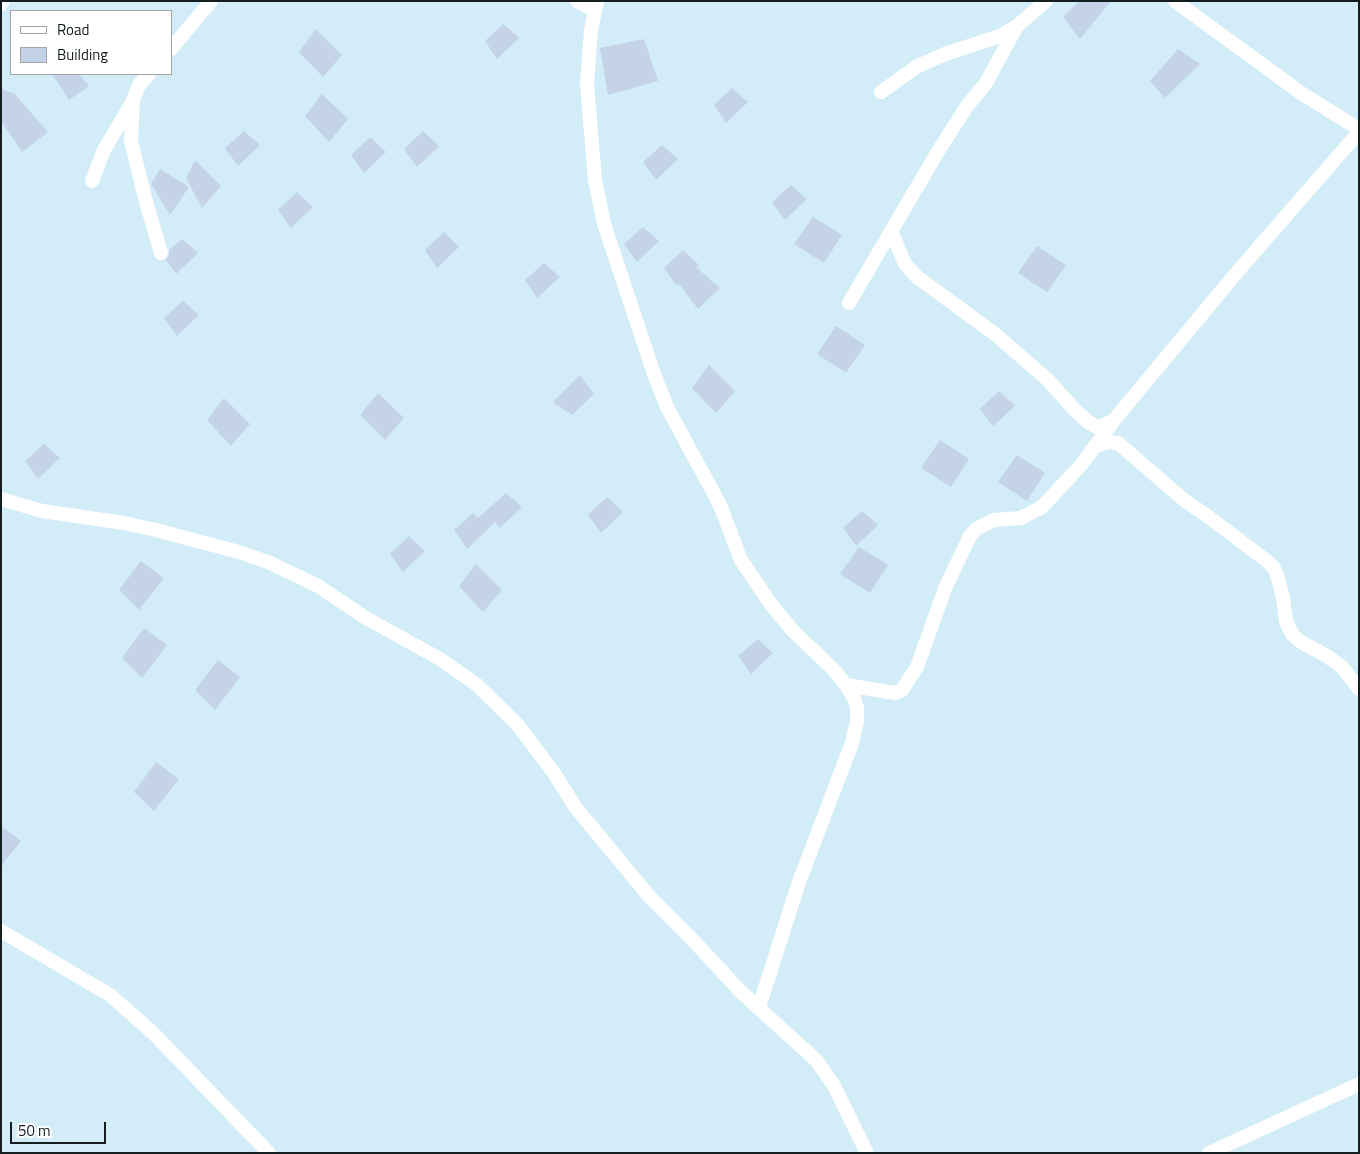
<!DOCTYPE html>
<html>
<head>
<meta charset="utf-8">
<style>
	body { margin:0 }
	#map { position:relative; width:1360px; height:1154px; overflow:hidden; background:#d2edf8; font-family:"Titillium Web",sans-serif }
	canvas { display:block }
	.frame { position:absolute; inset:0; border:2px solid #141e21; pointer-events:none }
	.legend { position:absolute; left:10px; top:10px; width:162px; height:65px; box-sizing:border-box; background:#fff; border:1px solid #a1a5a6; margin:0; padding:6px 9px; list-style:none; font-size:15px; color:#141e21 }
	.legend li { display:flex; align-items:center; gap:10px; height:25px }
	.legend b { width:25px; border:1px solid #a1a5a6 }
	.scale { position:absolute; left:10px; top:1122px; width:96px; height:22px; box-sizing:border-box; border:2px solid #141e21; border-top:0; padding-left:6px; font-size:15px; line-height:18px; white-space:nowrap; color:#141e21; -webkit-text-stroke:4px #fff; paint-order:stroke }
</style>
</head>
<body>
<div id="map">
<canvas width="1360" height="1154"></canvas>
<div class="frame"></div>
<ul class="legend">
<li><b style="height:6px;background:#fff"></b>Road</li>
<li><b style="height:14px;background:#c4d3e7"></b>Building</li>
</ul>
<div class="scale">50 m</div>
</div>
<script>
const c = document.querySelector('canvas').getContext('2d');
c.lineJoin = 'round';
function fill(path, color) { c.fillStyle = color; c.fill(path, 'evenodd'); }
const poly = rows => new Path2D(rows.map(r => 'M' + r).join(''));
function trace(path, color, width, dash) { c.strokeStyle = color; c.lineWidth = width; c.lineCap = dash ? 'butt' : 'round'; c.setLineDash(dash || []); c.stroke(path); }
fill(poly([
	[1079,1,1111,1,1080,39,1063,17],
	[503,24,519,38,497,59,485,41],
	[316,29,342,55,323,77,299,52],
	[644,39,658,81,608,95,600,48],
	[1178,49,1200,64,1165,98,1150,81],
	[52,74,79,74,89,86,69,100],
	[732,88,748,102,726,123,714,105],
	[1,89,14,93,48,132,22,152,1,121],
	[322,94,348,119,329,142,305,116],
	[244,131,260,145,238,166,225,148],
	[423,131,439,146,417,167,404,149],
	[370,137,386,152,364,173,351,155],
	[662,145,678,159,656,180,643,162],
	[195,160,221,186,202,208,186,178],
	[160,169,189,187,170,215,151,184],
	[791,185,807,199,785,220,772,202],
	[297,192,313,207,291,228,278,210],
	[813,217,842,235,824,263,794,244],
	[643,227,659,241,637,262,624,244],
	[444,232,459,247,437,268,425,250],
	[182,239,198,253,176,274,166,260,169,256,169,250],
	[1037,246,1066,265,1047,292,1018,273],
	[683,250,699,265,696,267,720,288,698,309,679,284,677,286,664,268],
	[544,263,560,277,537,298,525,280],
	[183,301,199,315,177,336,164,318],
	[836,326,865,345,846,373,817,354],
	[709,365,735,391,716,413,692,388],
	[580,375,594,394,572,415,553,402],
	[999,391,1015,406,993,426,980,409],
	[378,393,404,418,385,440,360,415],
	[224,398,250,424,231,446,207,420],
	[940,440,969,459,951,487,921,468],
	[44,444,60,458,38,479,25,461],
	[1017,455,1045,473,1027,501,998,482],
	[506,493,522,507,500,528,495,522,467,549,454,530,473,513,478,518],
	[607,497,623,512,601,533,588,515],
	[862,511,878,525,856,546,843,528],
	[409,536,425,551,403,572,390,554],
	[859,547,888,565,870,593,840,574],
	[141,561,164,578,139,610,119,590],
	[476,564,502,590,483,612,459,586],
	[144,628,167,645,142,678,122,658],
	[758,639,773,653,751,674,738,656],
	[218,660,240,677,215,710,195,690],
	[156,762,179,779,154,811,134,792],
	[1,826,21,841,1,866]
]), '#c4d3e7');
trace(poly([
	[577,1,594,10],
	[597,1,591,30,587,84,595,180,604,224,654,374,667,407,720,505,741,560,770,603,793,631,833,669,846,685,854,698,857,708,857,721,852,743,799,882,759,1007],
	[1175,1,1301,93,1359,129],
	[1,4,3,1],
	[171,49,211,1],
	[149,74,139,85,133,100,131,141,145,198,161,253],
	[881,92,916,67,945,54,1000,36,1017,26,1046,1],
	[92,181,104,150,131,104],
	[891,231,905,264,917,277,995,334,1048,380,1074,409,1088,422,1099,428,1114,420,1238,271,1359,132],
	[849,303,937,153,967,106,986,83,1017,26],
	[1094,447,1107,442,1118,443,1184,500,1206,515,1267,561,1274,568,1278,578,1283,598,1286,621,1292,634,1301,642,1327,656,1342,667,1359,689],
	[1,499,42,511,124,523,156,530,239,552,268,562,318,586,366,618,440,659,476,684,517,724,554,773,576,808,649,896,690,937,741,992,817,1061,834,1086,867,1153],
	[846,685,895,693,902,690,917,667,946,586,970,536,976,529,994,520,1021,518,1042,507,1081,465,1113,422],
	[1,931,110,995,153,1033,269,1153],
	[1209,1153,1359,1084]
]), '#fff', 14);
</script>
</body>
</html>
